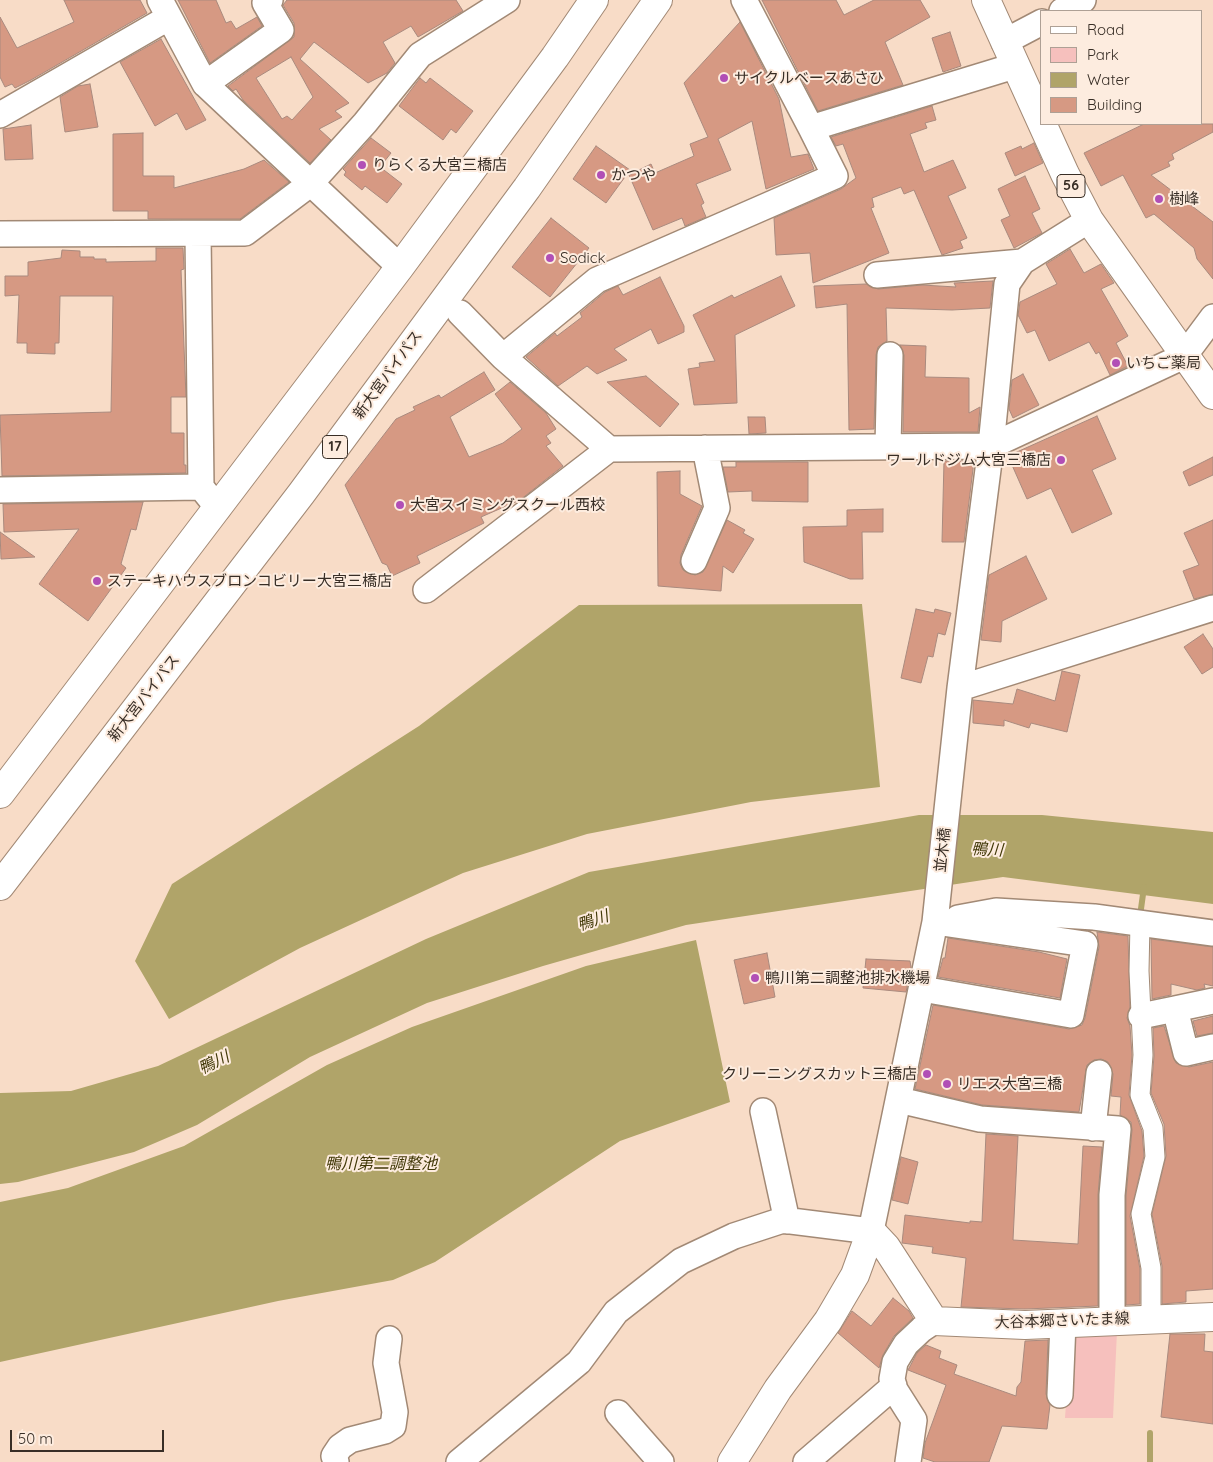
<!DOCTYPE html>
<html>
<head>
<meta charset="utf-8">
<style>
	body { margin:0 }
	#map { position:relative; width:1213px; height:1462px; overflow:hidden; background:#f8dcc7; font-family:Quicksand,sans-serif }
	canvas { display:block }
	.legend { position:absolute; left:1040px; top:10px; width:162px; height:115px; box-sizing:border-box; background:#fdecdf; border:1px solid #aea095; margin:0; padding:6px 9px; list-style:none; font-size:15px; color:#382e26 }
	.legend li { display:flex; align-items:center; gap:10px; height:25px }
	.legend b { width:25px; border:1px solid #aea095 }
	.scale { position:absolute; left:10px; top:1430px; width:154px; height:22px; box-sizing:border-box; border:2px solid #382e26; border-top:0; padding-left:6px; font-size:15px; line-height:18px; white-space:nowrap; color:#382e26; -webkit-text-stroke:4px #fdecdf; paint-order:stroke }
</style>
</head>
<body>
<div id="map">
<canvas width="1213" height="1462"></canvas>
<ul class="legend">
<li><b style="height:6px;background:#fff"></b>Road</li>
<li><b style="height:14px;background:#f6c0bd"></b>Park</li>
<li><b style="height:14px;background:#b0a469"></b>Water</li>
<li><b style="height:14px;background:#d69983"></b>Building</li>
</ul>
<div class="scale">50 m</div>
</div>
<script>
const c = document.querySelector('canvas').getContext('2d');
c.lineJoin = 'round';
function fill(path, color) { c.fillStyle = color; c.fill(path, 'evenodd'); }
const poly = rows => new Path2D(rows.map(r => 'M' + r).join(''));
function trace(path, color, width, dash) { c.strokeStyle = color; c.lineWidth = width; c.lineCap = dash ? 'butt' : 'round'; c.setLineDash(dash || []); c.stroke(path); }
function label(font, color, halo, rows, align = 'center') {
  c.font = font + ' Quicksand,"Noto Sans JP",sans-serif'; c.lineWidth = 4; c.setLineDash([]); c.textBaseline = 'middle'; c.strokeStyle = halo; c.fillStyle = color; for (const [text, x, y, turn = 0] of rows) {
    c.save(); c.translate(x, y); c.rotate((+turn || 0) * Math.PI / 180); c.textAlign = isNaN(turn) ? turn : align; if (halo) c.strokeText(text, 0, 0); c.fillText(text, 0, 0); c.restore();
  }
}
fill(poly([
	[1117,1331,1113,1418,1065,1418,1071,1332]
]), '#f6c0bd');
fill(poly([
	[862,604,880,787,751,802,587,834,463,873,300,948,169,1019,135,961,172,884,419,726,579,605],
	[919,815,1042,815,1213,832,1213,904,1003,877,686,925,543,966,427,1003,310,1057,197,1125,134,1152,18,1182,0,1184,0,1093,71,1091,158,1066,426,939,589,872],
	[696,940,730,1102,620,1141,435,1262,393,1280,278,1301,0,1362,0,1202,68,1188,184,1146,327,1065,412,1027,586,966]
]), '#b0a469');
trace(poly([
	[1140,916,1144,887],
	[1150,1433,1150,1462]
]), '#b0a469', 6);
const building = poly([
	[64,0,140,0,147,13,31,80,15,88,12,84,5,87,0,77,0,17,17,48,74,22,64,0],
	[178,0,216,0,226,23,231,21,236,29,257,17,262,26,210,63,178,0],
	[287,0,456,0,463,11,418,37,411,26,383,42,395,63,387,73,368,83,314,42,300,59,349,103,335,111,342,117,319,129,331,140,310,163,243,100,236,89,233,91,228,86,294,37,294,23,283,5,287,0],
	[291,57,313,97,292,120,287,116,282,119,256,78,291,57],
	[762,0,836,0,844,15,874,0,920,0,930,17,885,42,903,85,818,111,762,0],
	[740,22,779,99,791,157,808,154,814,169,766,189,752,121,718,139,731,170,696,184,704,203,701,205,706,217,685,226,682,218,653,230,629,175,651,164,655,173,694,156,690,144,708,137,684,83,740,22],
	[950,32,961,66,943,72,932,38,950,32],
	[161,39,206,120,186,130,177,113,155,126,120,62,161,39],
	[420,78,426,83,430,78,473,111,456,133,451,129,443,140,399,106,420,78],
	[90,84,98,127,65,132,60,97,78,86,90,84],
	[932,106,936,120,925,123,927,128,910,134,924,172,953,160,966,188,948,196,967,238,960,241,963,248,942,255,914,190,904,194,901,187,872,198,874,207,871,208,889,253,813,283,810,253,776,255,774,218,841,189,856,178,843,144,836,146,831,137,932,106],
	[1144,124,1213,124,1213,132,1172,154,1174,159,1168,162,1170,166,1151,175,1213,222,1213,279,1197,259,1194,248,1154,214,1146,218,1123,175,1101,186,1084,153,1144,124],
	[31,125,33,159,5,160,3,129,31,125],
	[143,133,143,176,174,176,174,188,244,169,264,160,289,182,240,219,148,219,148,211,113,211,113,134,143,133],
	[371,138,391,153,380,167,402,184,387,203,365,186,362,190,344,175,346,172,343,169,371,138],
	[1034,143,1043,163,1015,176,1005,153,1021,146,1022,149,1034,143],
	[596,146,630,170,606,203,573,179,596,146],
	[1025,176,1040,209,1032,213,1042,233,1014,248,1001,220,1010,216,998,189,1025,176],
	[551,218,589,248,550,297,512,267,551,218],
	[156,248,183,248,184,269,181,270,186,397,171,397,171,433,184,433,184,465,186,465,186,473,2,476,0,415,111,412,112,358,113,296,60,296,59,343,55,343,55,354,27,353,27,343,17,343,19,295,5,296,5,276,28,276,28,262,61,258,62,250,80,251,80,257,94,257,94,259,106,259,106,262,156,261,156,248],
	[1070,249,1084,273,1101,264,1114,283,1101,289,1128,336,1116,343,1128,366,1110,375,1099,352,1096,354,1089,342,1049,361,1035,330,1027,333,1018,315,1020,302,1057,284,1046,264,1070,249],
	[781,276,795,306,735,335,737,403,694,405,688,369,700,367,699,363,715,361,693,315,732,295,734,298,781,276],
	[660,277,684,326,684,332,658,344,651,329,614,349,627,360,597,374,587,366,558,386,526,357,555,333,557,336,582,317,580,313,605,292,618,286,623,295,660,277],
	[993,281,990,308,952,310,886,308,887,341,878,347,876,355,874,429,849,430,847,304,816,308,814,286,866,284,878,289,922,285,956,287,954,283,993,281],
	[900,345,926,346,925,377,969,378,969,413,980,407,978,432,903,432,904,355,900,345],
	[484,372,495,390,450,417,469,457,503,443,522,429,495,394,510,382,546,413,556,429,546,436,551,443,546,446,563,466,520,500,481,517,484,523,417,556,420,563,392,576,387,565,382,563,345,485,396,419,415,410,413,407,439,395,441,398,484,372],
	[1023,374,1039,405,1013,418,1009,409,1012,380,1023,374],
	[646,376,679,404,660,427,607,382,646,376],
	[1097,416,1116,459,1092,470,1112,514,1072,533,1051,488,1027,499,1008,456,1097,416],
	[748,417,765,417,766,433,749,434,748,417],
	[1213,457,1213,475,1189,486,1183,472,1213,457],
	[944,461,974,461,964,542,942,542,944,461],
	[736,462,808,462,808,502,752,501,752,491,728,492,723,467,736,467,736,462],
	[680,471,680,494,702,506,681,555,680,563,683,570,695,575,703,572,727,520,745,530,743,533,754,539,733,573,723,566,721,591,658,586,657,472,680,471],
	[143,502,136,530,131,529,121,564,126,568,88,621,39,584,79,529,4,532,3,504,143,502],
	[883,509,883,532,862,532,863,579,850,579,804,562,803,527,847,526,847,510,883,509],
	[1213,520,1213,594,1194,599,1183,571,1199,565,1184,533,1213,520],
	[0,532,35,557,1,559,0,532],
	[1026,556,1047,599,1002,621,1001,642,981,640,989,575,1026,556],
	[916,609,934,613,935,609,951,613,945,635,938,633,933,657,928,656,921,683,901,678,916,609],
	[1203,634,1213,649,1213,667,1202,674,1184,647,1203,634],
	[1062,671,1080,675,1067,732,1031,723,1029,728,1004,720,1004,726,973,723,973,700,1013,704,1017,689,1055,701,1062,671],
	[1097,932,1128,936,1130,1008,1127,1018,1130,1026,1132,1055,1129,1095,1142,1131,1144,1156,1130,1216,1140,1269,1140,1304,1126,1305,1126,1196,1132,1130,1131,1122,1120,1115,1121,1097,1111,1096,1113,1074,1108,1062,1101,1059,1094,1060,1087,1065,1079,1112,982,1105,915,1089,933,1005,1069,1029,1082,1025,1085,1018,1099,947,1097,932],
	[948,938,1039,952,1067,959,1060,998,938,977,943,958,945,958,948,938],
	[1151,939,1213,947,1213,986,1204,984,1205,988,1197,990,1171,984,1171,995,1152,999,1151,939],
	[767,953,775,997,744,1004,734,960,767,953],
	[866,959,910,961,911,967,906,992,863,988,866,959],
	[1213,1016,1213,1033,1197,1036,1193,1021,1213,1016],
	[1164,1026,1176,1063,1189,1067,1213,1062,1213,1289,1186,1291,1186,1302,1162,1304,1162,1266,1152,1214,1166,1156,1164,1124,1151,1093,1154,1056,1153,1028,1164,1026],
	[986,1134,1018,1136,1013,1240,1078,1244,1083,1146,1102,1147,1098,1195,1098,1306,1025,1309,961,1307,966,1258,932,1253,933,1247,902,1243,905,1215,970,1223,970,1221,982,1222,986,1134],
	[901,1157,918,1162,908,1204,892,1200,901,1157],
	[893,1298,909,1311,913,1318,894,1336,883,1355,879,1368,838,1333,852,1311,871,1326,893,1298],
	[1170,1334,1205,1334,1204,1351,1213,1352,1213,1424,1161,1417,1170,1334],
	[1048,1340,1046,1394,1050,1405,1047,1429,1002,1426,989,1462,935,1462,923,1458,925,1443,946,1385,908,1370,917,1353,926,1345,941,1351,939,1358,957,1365,954,1374,1016,1396,1017,1387,1021,1382,1025,1341,1048,1340]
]);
fill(building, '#d69983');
trace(building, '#a98a7e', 1);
const pedestrian = poly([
	[1140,923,1139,971,1143,1055,1140,1095,1153,1128,1155,1157,1141,1214,1151,1268,1151,1319]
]);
const minor = poly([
	[160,0,205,84,400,267],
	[744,0,811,128],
	[1062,11,1083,0],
	[1004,42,1042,22],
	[205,84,281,30,265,3,270,0],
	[0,115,168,18],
	[0,234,245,233,310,184,365,123,420,55,507,0],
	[198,234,201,487,218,508],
	[877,275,1022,262],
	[460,313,503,357,609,449],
	[503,357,597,280,835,176,811,128,1014,66],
	[888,447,890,355],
	[0,490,201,487],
	[694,561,717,508,705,448],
	[426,590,609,449,991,446,1184,356,1213,317],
	[960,688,1213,608],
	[958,918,996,911,1094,917,1213,933],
	[922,989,1071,1015,1085,944,935,922],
	[1213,1001,1175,1009,1186,1053,1213,1047],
	[1141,1016,1175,1009],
	[899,1100,980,1119,1118,1129,1112,1195,1112,1320],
	[763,1111,787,1221],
	[1093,1128,1099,1073],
	[1060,1395,1063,1323],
	[618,1413,661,1462],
	[336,1462,334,1456,340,1447,350,1440,385,1431,393,1426,395,1412,386,1363,389,1339],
	[459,1462,579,1362,616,1312,681,1261,734,1236,783,1220,871,1231,935,922,960,688,991,446,1007,284,1022,262,1089,220],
	[806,1462,894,1386],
	[908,1462,914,1420,895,1390,892,1379,895,1362,906,1344,922,1329,934,1321]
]);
const secondary = poly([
	[732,1462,778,1389,828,1321,855,1275,871,1231,886,1247,934,1321,1025,1325,1213,1317]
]);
const primary = poly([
	[986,0,1065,174,1089,220,1213,395]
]);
const trunk = poly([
	[0,794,400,267,555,57,594,0],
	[0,886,301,494,527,188,658,0]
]);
trace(pedestrian, '#a28975', 21);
trace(minor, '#a28975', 28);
trace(secondary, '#a28975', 30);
trace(primary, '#a28975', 30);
trace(trunk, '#a28975', 30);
trace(pedestrian, '#fff', 19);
trace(minor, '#fff', 25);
trace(secondary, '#fff', 28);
trace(primary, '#fff', 28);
trace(trunk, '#fff', 28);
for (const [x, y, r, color] of [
	[724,78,5,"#b14fb6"],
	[362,165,5,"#b14fb6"],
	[601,175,5,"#b14fb6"],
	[1159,199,5,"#b14fb6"],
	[550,258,5,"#b14fb6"],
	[1116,363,5,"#b14fb6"],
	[1061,460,5,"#b14fb6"],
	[400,505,5,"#b14fb6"],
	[97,581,5,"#b14fb6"],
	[755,978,5,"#b14fb6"],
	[927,1074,5,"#b14fb6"],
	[947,1084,5,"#b14fb6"]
]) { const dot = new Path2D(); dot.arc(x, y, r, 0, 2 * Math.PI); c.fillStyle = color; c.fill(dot); trace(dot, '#fdecdf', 2); }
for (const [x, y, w] of [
	[1071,186,28],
	[335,447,25]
]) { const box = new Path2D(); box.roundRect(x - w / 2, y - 11.5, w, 23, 4); c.fillStyle = '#fdecdf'; c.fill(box); trace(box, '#382e26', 1); }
label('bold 14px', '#382e26', null, [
	["56",1071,186],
	["17",335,447]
]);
label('15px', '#382e26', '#fdecdf', [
	["サイクルベースあさひ",734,78],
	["りらくる大宮三橋店",372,165],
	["かつや",611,175],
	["樹峰",1169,199],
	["Sodick",560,258],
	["いちご薬局",1126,363],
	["ワールドジム大宮三橋店",1051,460,"right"],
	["大宮スイミングスクール西校",410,505],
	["ステーキハウスブロンコビリー大宮三橋店",107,581],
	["鴨川第二調整池排水機場",765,978],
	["クリーニングスカット三橋店",917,1074,"right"],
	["リエス大宮三橋",957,1084]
], 'left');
label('15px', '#382e26', '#fdecdf', [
	["新大宮バイパス",388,375,-54],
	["新大宮バイパス",144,698,-52],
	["並木橋",943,850,-84],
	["大谷本郷さいたま線",1062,1321,-2]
]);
label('italic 16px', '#423908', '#fdecdf', [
	["鴨川",987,850,3],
	["鴨川",593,921,-19],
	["鴨川",214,1063,-26],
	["鴨川第二調整池",381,1164]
]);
</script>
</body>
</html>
